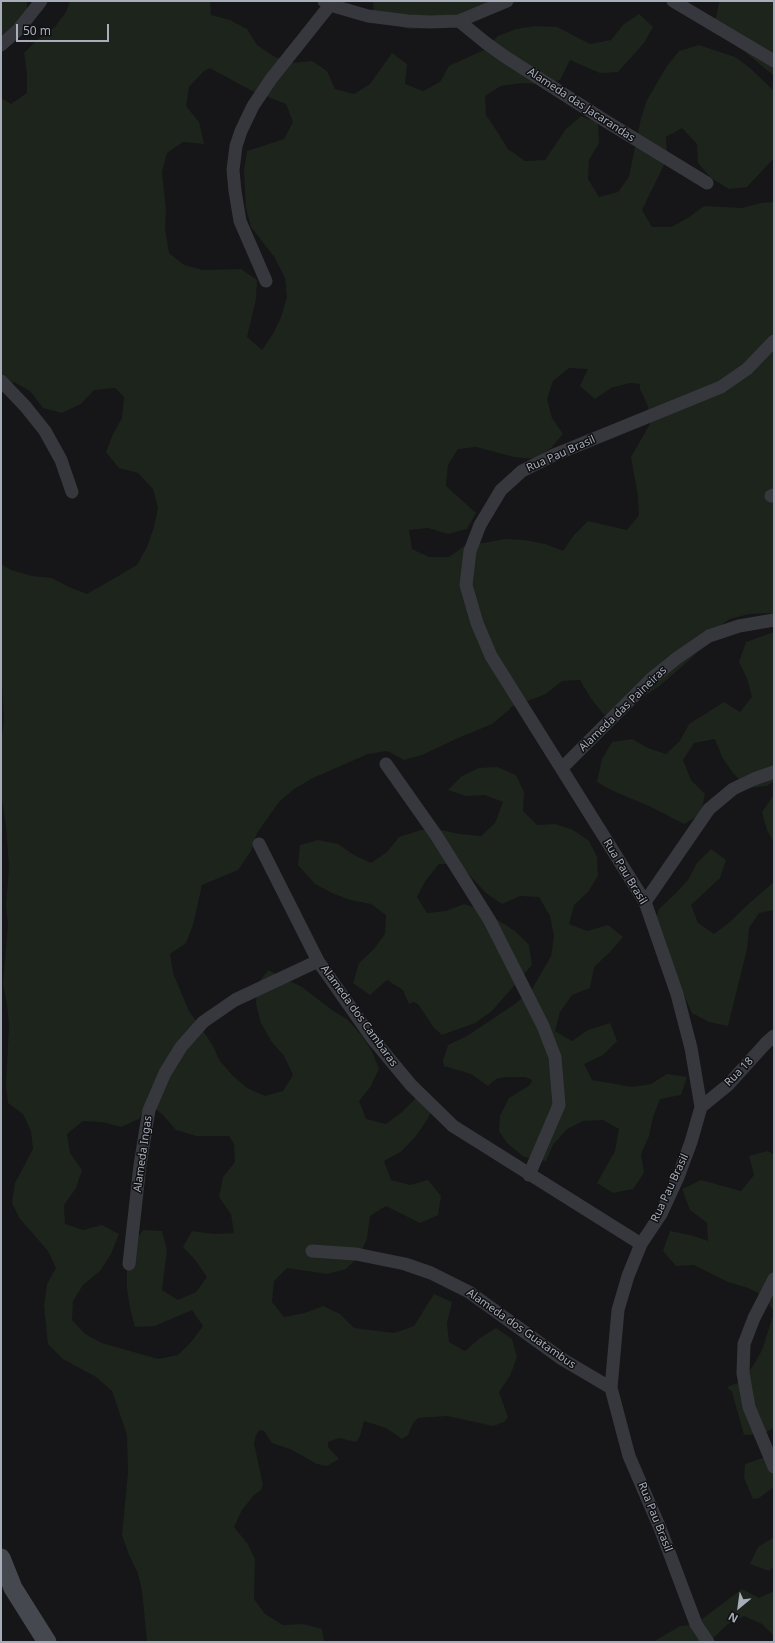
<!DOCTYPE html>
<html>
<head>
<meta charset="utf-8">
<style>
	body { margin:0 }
	#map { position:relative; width:775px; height:1643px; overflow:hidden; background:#161618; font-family:"Noto Sans",sans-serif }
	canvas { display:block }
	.frame { position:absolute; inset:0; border:2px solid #a7aeba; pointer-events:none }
	.north { position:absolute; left:719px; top:1587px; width:40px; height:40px; -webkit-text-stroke:3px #111113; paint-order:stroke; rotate:209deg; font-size:11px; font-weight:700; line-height:16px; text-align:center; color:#a7aeba }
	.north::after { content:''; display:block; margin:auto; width:14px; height:18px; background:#a7aeba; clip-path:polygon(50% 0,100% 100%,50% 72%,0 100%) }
	.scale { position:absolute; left:16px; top:24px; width:93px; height:18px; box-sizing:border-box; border:2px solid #a7aeba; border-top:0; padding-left:5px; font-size:12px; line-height:14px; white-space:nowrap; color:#a7aeba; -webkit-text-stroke:3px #111113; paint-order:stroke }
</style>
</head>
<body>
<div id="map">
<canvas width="775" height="1643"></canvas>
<div class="frame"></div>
<div class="north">N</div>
<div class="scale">50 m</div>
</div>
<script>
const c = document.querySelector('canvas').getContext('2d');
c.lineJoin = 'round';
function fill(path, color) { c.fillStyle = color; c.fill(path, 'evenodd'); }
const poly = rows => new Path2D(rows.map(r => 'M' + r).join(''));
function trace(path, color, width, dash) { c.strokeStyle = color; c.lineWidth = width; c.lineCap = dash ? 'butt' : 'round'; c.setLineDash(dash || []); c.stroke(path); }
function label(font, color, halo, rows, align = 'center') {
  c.font = font + ' "Noto Sans",sans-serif'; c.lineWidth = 3; c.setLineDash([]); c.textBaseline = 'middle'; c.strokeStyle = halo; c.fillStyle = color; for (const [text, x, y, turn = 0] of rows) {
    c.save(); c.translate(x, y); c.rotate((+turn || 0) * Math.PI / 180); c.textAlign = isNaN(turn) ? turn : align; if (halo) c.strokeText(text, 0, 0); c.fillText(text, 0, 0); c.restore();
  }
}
fill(poly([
	[1,1,27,1,27,11,1,44],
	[70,1,210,1,211,15,230,20,247,29,257,45,273,56,292,63,312,61,327,71,335,89,354,94,370,84,392,53,407,64,405,84,423,91,440,82,449,66,484,50,498,36,516,29,535,26,557,27,590,44,611,40,623,25,639,14,653,27,644,43,618,72,600,73,570,60,560,80,540,84,521,83,501,86,485,96,486,115,498,133,508,149,525,161,545,160,566,129,581,116,598,123,599,143,589,160,588,179,599,197,618,192,629,177,641,118,647,100,667,66,679,51,699,45,735,57,750,68,774,91,774,158,747,187,729,189,711,178,698,163,697,144,682,128,666,137,667,159,642,210,652,227,671,227,688,218,704,206,742,208,761,203,774,202,774,613,749,614,730,619,714,630,702,647,687,662,657,688,622,710,604,715,590,697,580,680,562,681,546,694,511,707,509,710,492,724,456,739,422,755,404,760,387,751,368,754,313,778,294,789,279,802,257,833,251,851,238,870,202,885,193,925,186,943,170,954,173,973,189,1011,212,1044,220,1061,233,1076,247,1088,265,1096,283,1091,293,1075,284,1056,271,1041,261,1023,256,1004,257,985,268,970,302,987,332,1010,348,1020,361,1035,372,1051,379,1069,371,1086,359,1101,366,1119,386,1124,402,1112,416,1098,435,1103,427,1120,416,1136,402,1151,384,1161,391,1180,410,1185,428,1180,441,1196,438,1215,420,1223,386,1206,370,1216,367,1238,360,1255,346,1269,327,1274,287,1268,274,1281,272,1302,284,1317,305,1313,323,1306,340,1314,354,1328,394,1333,414,1326,434,1294,452,1302,447,1323,449,1342,465,1351,480,1338,496,1328,512,1339,517,1357,510,1376,499,1392,508,1417,504,1422,493,1426,447,1416,418,1418,413,1423,408,1435,402,1439,386,1428,364,1421,360,1436,356,1442,339,1438,328,1442,328,1447,339,1459,327,1466,317,1464,290,1449,272,1443,264,1431,260,1430,256,1435,254,1443,263,1485,261,1490,254,1495,242,1510,234,1527,247,1543,255,1559,254,1599,265,1614,283,1625,303,1624,322,1629,324,1642,147,1642,142,1590,137,1571,129,1555,122,1535,128,1473,127,1435,112,1391,96,1377,63,1359,48,1344,44,1306,47,1284,56,1268,48,1251,20,1219,12,1203,15,1183,33,1149,31,1131,23,1114,8,1103,6,1085,9,1025,7,1004,3,984,8,924,6,905,9,867,6,826,1,794,1,744,4,719,1,668,1,564,11,570,32,576,52,578,69,587,87,594,137,565,147,547,154,527,158,508,153,489,138,473,119,468,106,452,113,434,122,418,124,397,115,388,94,390,81,404,62,413,43,408,30,391,14,382,1,389,1,98,11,104,27,93,27,73,24,53,39,38,55,27,66,12],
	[210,68,250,90,286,104,293,122,284,139,247,151,244,171,246,208,251,227,275,258,285,278,287,297,281,317,273,334,262,350,247,337,256,299,257,280,241,269,203,270,184,265,169,253,165,229,166,210,162,172,167,153,183,142,204,144,199,122,186,106,189,87,204,71],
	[569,368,588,369,580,386,595,399,611,388,630,383,640,384,640,389,648,406,650,424,631,457,638,496,639,515,627,530,588,521,574,535,563,551,545,544,524,540,505,539,484,543,466,545,449,557,429,557,412,549,409,530,428,528,448,534,467,529,476,513,446,486,448,465,458,449,476,447,514,457,535,459,551,448,563,434,552,418,547,399,553,381],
	[148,1103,163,1115,176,1130,196,1136,229,1136,234,1144,235,1162,223,1177,219,1197,231,1214,234,1233,214,1234,192,1231,183,1247,196,1261,207,1277,196,1292,178,1300,162,1290,167,1250,162,1231,143,1230,132,1246,127,1268,127,1289,130,1308,135,1327,155,1326,192,1310,203,1326,192,1341,178,1355,158,1359,102,1343,85,1334,72,1320,73,1301,83,1285,100,1271,111,1254,119,1234,102,1225,83,1230,65,1224,64,1205,76,1188,82,1170,70,1153,67,1134,83,1121,102,1122,121,1127,139,1119],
	[373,1,521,1,488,9,427,28,409,29,390,24,374,15],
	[720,1,774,1,774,76,744,51,726,38,715,22,719,3],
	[774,632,774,781,767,786,748,788,733,773,722,757,715,739,694,743,683,760,691,780,705,794,701,814,684,824,649,806,613,791,597,782,602,759,612,742,632,739,648,748,666,754,680,741,689,724,724,702,740,712,752,697,747,678,739,662,746,642],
	[497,767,516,775,524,792,523,811,537,825,555,824,573,830,589,841,597,857,598,876,588,892,574,905,569,924,587,931,608,925,623,937,610,952,594,967,590,988,572,995,560,1012,555,1031,572,1041,588,1030,610,1023,617,1041,603,1055,584,1064,592,1080,632,1087,651,1084,667,1074,687,1077,681,1095,660,1099,653,1117,649,1136,641,1154,644,1173,633,1189,613,1193,597,1183,615,1151,619,1129,603,1120,583,1121,567,1129,553,1145,546,1161,524,1157,507,1143,499,1131,500,1116,509,1098,530,1085,532,1080,525,1077,506,1077,496,1079,488,1086,471,1074,444,1066,443,1061,448,1045,467,1036,515,1004,531,991,551,956,554,936,550,916,539,897,520,896,502,904,486,893,459,864,439,864,426,880,417,897,427,913,446,911,464,904,482,910,515,931,529,945,532,965,492,1011,475,1023,442,1035,434,1028,418,1004,413,1002,409,1004,403,990,387,980,370,995,353,983,359,963,374,949,385,934,386,915,371,904,350,900,332,893,315,884,298,865,300,845,318,840,338,844,354,855,371,863,387,852,399,837,421,830,441,830,460,834,481,836,495,823,503,802,485,795,466,796,448,790,462,776,479,768],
	[774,795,774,843,767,830,762,812],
	[711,849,726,860,720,878,691,905,698,923,714,934,730,922,745,907,774,882,774,910,759,913,749,928,747,949,728,1026,709,1022,692,1013,653,927,659,909,675,894,688,880,697,863],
	[768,1151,774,1155,774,1428,762,1434,744,1435,732,1392,727,1387,740,1382,753,1366,762,1350,774,1313,765,1296,748,1288,728,1282,694,1265,676,1266,663,1251,670,1231,690,1235,708,1241,707,1223,690,1210,682,1189,701,1180,741,1191,754,1175,749,1156],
	[774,1454,774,1487,759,1498,753,1499,744,1478,745,1464],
	[774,1537,774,1567,769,1571,750,1564,758,1547],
	[742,1589,759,1598,774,1591,774,1636,762,1624,744,1616,728,1624,709,1642,653,1642,680,1626,694,1625]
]), '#1c241c');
trace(poly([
	[324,1,330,5,368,16,408,21,430,22,459,21,507,1],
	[673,1,774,61],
	[459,21,486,43,504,56,604,120,707,183],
	[1,45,18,30,41,1],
	[266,281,240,221,235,191,233,170,236,146,241,131,253,106,271,79,330,5],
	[1,381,25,406,45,431,61,460,72,492],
	[771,496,774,495],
	[386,764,436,835,490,921,543,1026,555,1057,559,1105,529,1175],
	[562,768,651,679,677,658,709,636,739,626,774,620],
	[259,844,318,961,372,1038,411,1085,453,1126,641,1244],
	[645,902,709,809,733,789,754,779,774,772],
	[701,1107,728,1085,766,1043,774,1036],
	[312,1251,356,1254,405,1264,431,1273,469,1292,562,1359,611,1388],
	[129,1264,140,1165,149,1110,165,1073,181,1047,203,1022,235,1000,318,961],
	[774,1279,754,1318,744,1344,743,1373,749,1407,774,1467],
	[708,1642,696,1624,660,1528,629,1456,611,1388,618,1310,628,1276,641,1244,661,1214,678,1177,691,1142,701,1107,691,1048,677,994,645,902,491,656,477,623,466,585,470,551,480,525,501,490,522,471,554,455,721,387,747,369,774,341]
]), '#37383e', 13);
trace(poly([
	[1,1558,13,1588,47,1642]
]), '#45484e', 19);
label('11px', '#a7aeba', '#111113', [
	["Alameda das Jacarandas",581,105,33],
	["Rua Pau Brasil",561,454,-24],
	["Alameda das Paineiras",623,709,-44],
	["Rua Pau Brasil",625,872,59],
	["Alameda dos Cambaras",359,1016,54],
	["Rua 18",739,1072,-46],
	["Alameda Ingas",143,1154,-82],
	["Rua Pau Brasil",670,1188,-65],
	["Alameda dos Guatambus",521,1329,35],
	["Rua Pau Brasil",655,1517,68]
]);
</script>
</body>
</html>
